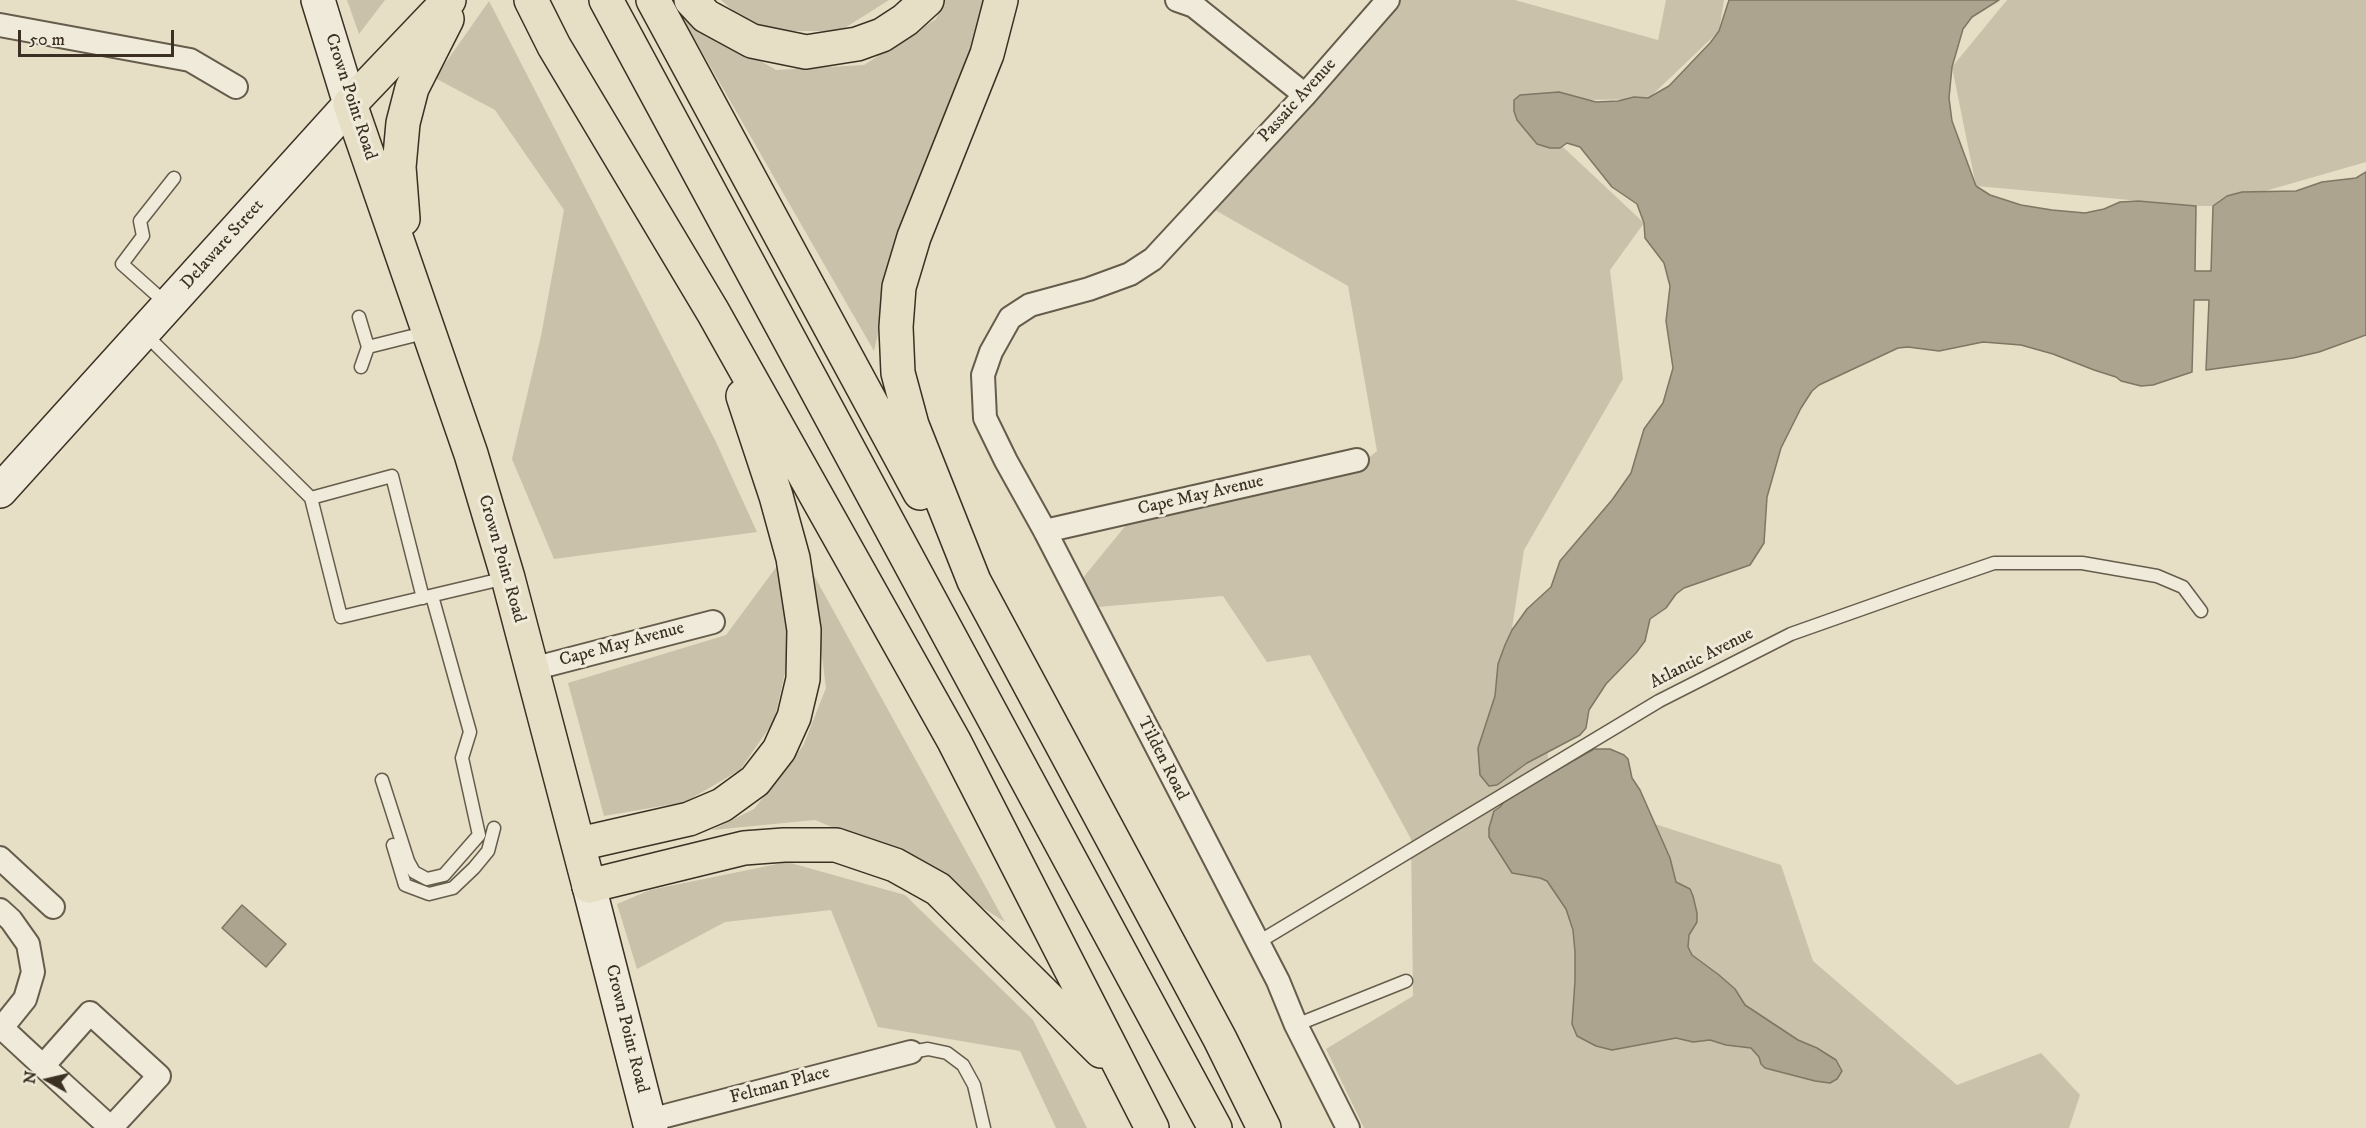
<!DOCTYPE html>
<html>
<head>
<meta charset="utf-8">
<style>
	body { margin:0 }
	#map { position:relative; width:2366px; height:1128px; overflow:hidden; background:#e6dfc5; font-family:"IM FELL DW Pica",serif }
	canvas { display:block }
	.north { position:absolute; left:18px; top:1050px; width:60px; height:60px; -webkit-text-stroke:4px #efead9; paint-order:stroke; rotate:278deg; font-size:16px; font-weight:700; line-height:24px; text-align:center; color:#3b3023 }
	.north::after { content:''; display:block; margin:auto; width:21px; height:27px; background:#3b3023; clip-path:polygon(50% 0,100% 100%,50% 72%,0 100%) }
	.scale { position:absolute; left:18px; top:30px; width:156px; height:27px; box-sizing:border-box; border:3px solid #3b3023; border-top:0; padding-left:8px; font-size:18px; line-height:21px; white-space:nowrap; color:#3b3023; -webkit-text-stroke:4px #efead9; paint-order:stroke }
</style>
</head>
<body>
<div id="map">
<canvas width="2366" height="1128"></canvas>
<div class="north">N</div>
<div class="scale">50 m</div>
</div>
<script>
const c = document.querySelector('canvas').getContext('2d');
c.lineJoin = 'round';
function fill(path, color) { c.fillStyle = color; c.fill(path, 'evenodd'); }
const poly = rows => new Path2D(rows.map(r => 'M' + r).join(''));
function trace(path, color, width, dash) { c.strokeStyle = color; c.lineWidth = width; c.lineCap = dash ? 'butt' : 'round'; c.setLineDash(dash || []); c.stroke(path); }
function label(font, color, halo, rows, align = 'center') {
  c.font = font + ' "IM FELL DW Pica",serif'; c.lineWidth = 6; c.setLineDash([]); c.textBaseline = 'middle'; c.strokeStyle = halo; c.fillStyle = color; for (const [text, x, y, turn = 0] of rows) {
    c.save(); c.translate(x, y); c.rotate((+turn || 0) * Math.PI / 180); c.textAlign = isNaN(turn) ? turn : align; if (halo) c.strokeText(text, 0, 0); c.fillText(text, 0, 0); c.restore();
  }
}
fill(poly([
	[347,0,385,0,359,34],
	[721,0,889,0,840,31,755,31],
	[944,0,983,0,962,88,899,243,874,351,679,12,776,70,864,65,936,19],
	[1400,0,1515,0,1658,40,1666,0,1724,0,1719,31,1648,99,1514,101,1644,223,1610,270,1623,379,1524,550,1488,785,1546,736,1549,767,1616,752,1655,824,1781,865,1813,961,1957,1085,2041,1053,2080,1095,2069,1128,1364,1128,1326,1049,1413,996,1411,839,1310,655,1267,662,1223,596,1098,607,1082,579,1131,519,1350,473,1377,451,1348,286,1208,206],
	[2007,0,2366,0,2366,162,2213,206,2196,206,1976,186,1952,67],
	[489,1,715,440,757,532,554,559,512,459,541,336,564,210,495,110,435,78],
	[780,562,790,651,774,721,740,770,685,802,604,816,568,683,726,635],
	[811,570,1005,922,906,858,815,820,712,830,754,809,803,746,826,688],
	[787,862,905,895,1033,1020,1087,1128,1056,1128,1020,1051,878,1027,831,910,725,922,637,969,617,904,650,890]
]), '#c9c1a9');
const water = poly([
	[1729,0,1999,0,1972,17,1963,29,1952,67,1949,98,1952,121,1976,186,1990,195,2021,205,2052,210,2085,213,2104,209,2120,202,2138,201,2196,206,2195,271,2211,271,2213,206,2227,196,2242,192,2296,191,2322,182,2356,178,2366,172,2366,335,2319,352,2293,358,2206,370,2209,300,2194,300,2192,372,2153,385,2141,386,2121,381,2116,377,2094,370,2053,354,2021,345,1983,342,1939,351,1908,347,1898,348,1819,385,1812,391,1801,408,1781,448,1767,497,1764,543,1750,565,1684,588,1676,594,1666,608,1650,619,1645,641,1636,653,1606,684,1589,710,1586,728,1580,735,1527,763,1497,785,1489,786,1480,775,1478,748,1495,696,1498,664,1505,645,1512,630,1527,609,1551,587,1560,561,1612,500,1631,473,1644,429,1663,403,1673,368,1666,321,1670,286,1664,263,1645,238,1644,223,1637,204,1612,187,1580,147,1567,143,1560,148,1550,148,1537,144,1517,120,1514,111,1514,100,1520,95,1559,92,1596,102,1618,101,1634,97,1648,98,1669,86,1710,43,1719,31,1729,0],
	[1594,749,1610,749,1624,755,1628,759,1632,778,1640,790,1670,858,1676,882,1690,889,1693,896,1697,913,1697,922,1689,935,1688,947,1692,955,1719,975,1735,989,1745,1005,1798,1040,1817,1048,1836,1060,1842,1071,1837,1079,1830,1083,1815,1081,1765,1068,1761,1064,1759,1057,1751,1048,1726,1045,1710,1040,1693,1042,1676,1038,1612,1050,1596,1046,1577,1036,1572,1024,1575,981,1575,952,1573,930,1566,909,1547,881,1540,878,1512,873,1489,837,1489,828,1494,811,1500,807,1506,799,1594,749],
	[242,905,286,944,266,967,222,928,242,905]
]);
fill(water, '#aca48e');
trace(water, '#7f7663', 1.5);
const lane = poly([
	[168,305,122,264,143,236,140,221,174,178],
	[359,317,368,347,361,367],
	[145,334,311,498,341,617,506,578],
	[368,347,428,332],
	[311,498,392,476,423,598],
	[382,780,408,861,414,872,427,879,444,875,479,835,462,758,470,732,432,596],
	[393,845,405,885,429,894,453,888,474,868,488,851,494,828],
	[1257,943,1659,701,1791,634,1907,593,1994,563,2082,563,2157,576,2183,587,2201,611],
	[1296,1025,1406,981],
	[911,1052,928,1049,947,1053,963,1065,974,1085,984,1128]
]);
const street = poly([
	[1177,0,1194,6,1305,95],
	[0,25,190,60,236,87],
	[1045,531,1357,460],
	[532,669,713,622],
	[0,858,53,907],
	[0,910,11,920,28,944,33,972,25,999,0,1030],
	[90,1013,159,1076,111,1128,43,1066,90,1013],
	[2,1028,43,1066],
	[650,1120,911,1052],
	[1348,1128,1296,1025,1278,981,1045,531,1006,461,985,418,983,375,991,352,1010,318,1030,305,1089,289,1130,274,1153,259,1305,95,1388,0]
]);
const secondary = poly([
	[0,491,350,104,318,0],
	[589,886,651,1128]
]);
const primary = poly([
	[449,0,350,104,471,454,508,578,589,886],
	[403,219,399,167,403,123,412,88,447,19]
]);
const highway = poly([
	[531,0,554,46,713,312,954,741,1152,1128],
	[606,0,1215,1128],
	[653,0,920,493],
	[691,0,706,16,752,41,806,52,857,44,882,35,905,20,927,0],
	[1001,0,987,54,914,237,899,287,896,327,898,373,912,425,974,581,1220,1039,1264,1128],
	[579,844,689,819,722,805,755,781,779,750,794,717,803,679,804,630,793,558,776,496,743,396],
	[589,886,744,848,784,845,836,845,895,865,938,889,1101,1051]
]);
trace(lane, '#665c4c', 15);
trace(street, '#665c4c', 26);
trace(secondary, '#3b3023', 36);
trace(primary, '#3b3023', 36);
trace(highway, '#3b3023', 36);
trace(lane, '#efead9', 12);
trace(street, '#efead9', 22);
trace(secondary, '#efead9', 33);
trace(primary, '#e6dfc5', 33);
trace(highway, '#e6dfc5', 33);
label('18px', '#3b3023', '#efead9', [
	["Crown Point Road",350,97,72],
	["Passaic Avenue",1298,101,-48],
	["Delaware Street",223,245,-48],
	["Cape May Avenue",1201,496,-13],
	["Crown Point Road",501,559,74],
	["Cape May Avenue",622,645,-15],
	["Atlantic Avenue",1702,659,-27],
	["Tilden Road",1162,759,63],
	["Crown Point Road",626,1029,76],
	["Feltman Place",780,1086,-15]
]);
</script>
</body>
</html>
